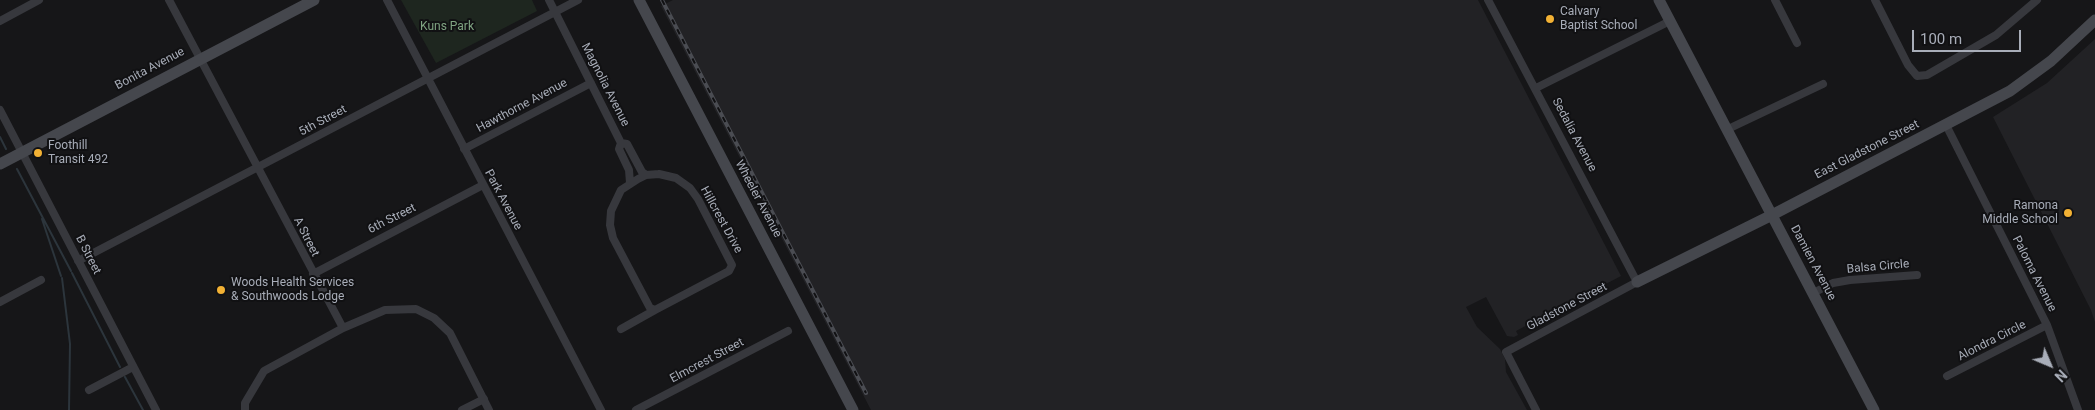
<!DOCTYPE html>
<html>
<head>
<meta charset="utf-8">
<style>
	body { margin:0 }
	#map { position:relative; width:2095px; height:410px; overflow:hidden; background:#161618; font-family:Roboto,sans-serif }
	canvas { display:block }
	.north { position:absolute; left:2025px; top:340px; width:50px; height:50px; -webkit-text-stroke:4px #111113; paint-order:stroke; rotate:135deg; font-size:14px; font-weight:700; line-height:20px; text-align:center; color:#a8adb8 }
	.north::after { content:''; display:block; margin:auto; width:18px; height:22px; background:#a8adb8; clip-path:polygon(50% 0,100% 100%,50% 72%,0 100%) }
	.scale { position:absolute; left:1912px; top:30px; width:109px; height:22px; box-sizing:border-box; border:2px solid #a8adb8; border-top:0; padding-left:6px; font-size:15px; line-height:18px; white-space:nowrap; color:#a8adb8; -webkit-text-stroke:4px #111113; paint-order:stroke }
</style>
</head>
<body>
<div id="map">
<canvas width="2095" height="410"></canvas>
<div class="north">N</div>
<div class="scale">100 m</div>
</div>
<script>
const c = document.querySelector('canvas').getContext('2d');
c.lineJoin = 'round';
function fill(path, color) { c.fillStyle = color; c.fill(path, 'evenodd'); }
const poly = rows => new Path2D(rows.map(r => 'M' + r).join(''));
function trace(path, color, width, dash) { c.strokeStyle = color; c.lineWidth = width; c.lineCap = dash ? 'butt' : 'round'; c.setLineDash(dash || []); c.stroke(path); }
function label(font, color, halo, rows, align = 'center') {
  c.font = font + ' Roboto,sans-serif'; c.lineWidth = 4; c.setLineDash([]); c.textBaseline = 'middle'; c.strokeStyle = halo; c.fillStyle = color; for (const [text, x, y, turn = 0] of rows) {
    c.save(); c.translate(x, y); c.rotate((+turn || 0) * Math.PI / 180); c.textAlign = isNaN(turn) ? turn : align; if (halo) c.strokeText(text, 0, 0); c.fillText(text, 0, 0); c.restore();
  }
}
fill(poly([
	[673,0,1478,0,1621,276,1516,331,1518,335,1514,337,1507,336,1486,297,1466,307,1477,327,1500,349,1505,359,1506,372,1527,410,871,410,661,6],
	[2095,39,2095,322,2091,310,1993,117,2047,83]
]), '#222225');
fill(poly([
	[401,0,532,0,537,11,436,63]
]), '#1e261f');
trace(poly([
	[0,137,6,149],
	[17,169,71,271],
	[42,219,61,276],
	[72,273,120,367],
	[62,278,70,344,69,410],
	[125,377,143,410]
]), '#2c353c', 2);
trace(poly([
	[169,0,343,328],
	[387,0,601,410],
	[549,0,621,143,619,149,629,170,630,183],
	[1488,0,1637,282,1506,352,1536,410],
	[1775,0,1797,43],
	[1875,0,1908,65,1917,76,1927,75,1996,35,2037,0],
	[0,21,39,0],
	[1536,88,1670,21],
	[0,110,156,410],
	[1946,125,2047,325,2078,410],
	[1728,129,1823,84],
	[621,143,627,144,642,172,646,175],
	[464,149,591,83],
	[659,174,676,178,690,188,698,199,732,265,729,271,655,310,650,308,613,238,610,225,611,211,621,190,638,179,646,175,659,174],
	[78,261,578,0],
	[313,274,483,185],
	[1813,293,1833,283,1850,280,1917,275],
	[0,302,41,280],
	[621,329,655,310],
	[1947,376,2047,325],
	[89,390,133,367],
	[245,410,245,403,264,371,343,328,385,310,416,309,434,318,450,333,489,410],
	[462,410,484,399],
	[636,410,788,331]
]), '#37383d', 8);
trace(poly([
	[639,0,853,410],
	[1659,0,1874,410],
	[0,164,314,0],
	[1637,282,1772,215,2010,91,2051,61,2095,20]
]), '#45474d', 11);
const rail = poly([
	[662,0,866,393]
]);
trace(rail, '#4a4c52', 4);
trace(rail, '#111113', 2, [5.5]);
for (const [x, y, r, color] of [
	[1550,19,5,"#f2b134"],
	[38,153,5,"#f2b134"],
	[2068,213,5,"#f2b134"],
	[221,290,5,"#f2b134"]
]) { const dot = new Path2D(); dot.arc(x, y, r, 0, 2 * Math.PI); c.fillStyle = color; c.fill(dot); trace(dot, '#111113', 2); }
label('12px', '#a8adb8', '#111113', [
	["Calvary",1560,12],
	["Baptist School",1560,26],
	["Foothill",48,146],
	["Transit 492",48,160],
	["Ramona",2058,206,"right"],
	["Middle School",2058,220,"right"],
	["Woods Health Services",231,283],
	["& Southwoods Lodge",231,297]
], 'left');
label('12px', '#7fa381', '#111113', [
	["Kuns Park",447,27]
]);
label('12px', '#a8adb8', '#111113', [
	["Bonita Avenue",150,69,-28],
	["Magnolia Avenue",605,85,63],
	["Hawthorne Avenue",522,106,-28],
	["5th Street",323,121,-28],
	["Sedalia Avenue",1574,135,62],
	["East Gladstone Street",1867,150,-27],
	["Wheeler Avenue",758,199,62],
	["Park Avenue",503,200,62],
	["6th Street",392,219,-27],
	["Hillcrest Drive",721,220,61],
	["A Street",306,237,63],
	["B Street",88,255,63],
	["Damien Avenue",1813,263,62],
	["Balsa Circle",1878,267,-5],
	["Paloma Avenue",2034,274,63],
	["Gladstone Street",1567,307,-28],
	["Alondra Circle",1992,341,-27],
	["Elmcrest Street",707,361,-28]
]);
</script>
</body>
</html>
